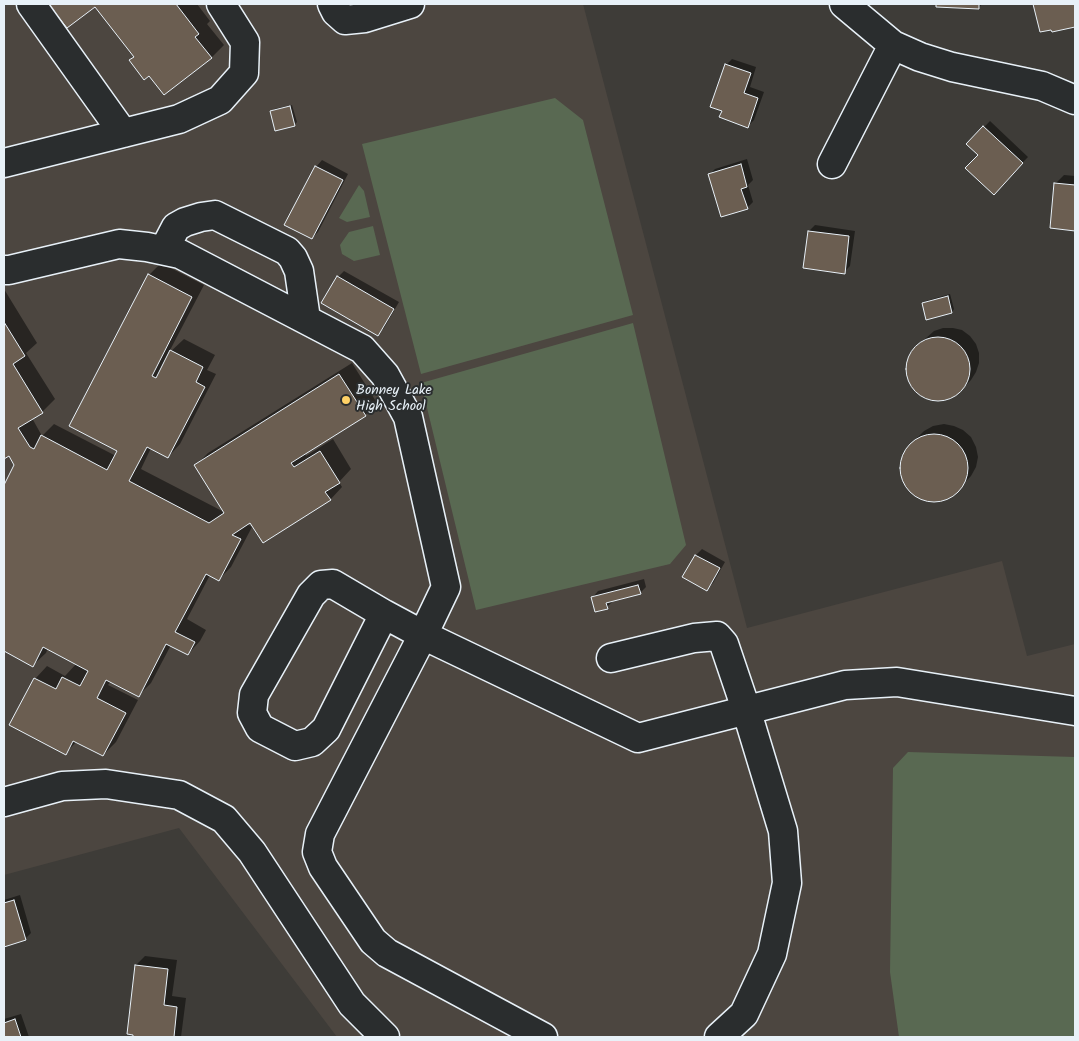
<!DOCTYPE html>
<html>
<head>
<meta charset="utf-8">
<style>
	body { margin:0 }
	#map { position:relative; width:1079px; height:1041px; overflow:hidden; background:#3e3c38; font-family:Kalam,sans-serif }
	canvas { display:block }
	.frame { position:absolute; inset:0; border:5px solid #e8f1f8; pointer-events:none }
</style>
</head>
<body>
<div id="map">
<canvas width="1079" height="1041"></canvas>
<div class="frame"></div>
</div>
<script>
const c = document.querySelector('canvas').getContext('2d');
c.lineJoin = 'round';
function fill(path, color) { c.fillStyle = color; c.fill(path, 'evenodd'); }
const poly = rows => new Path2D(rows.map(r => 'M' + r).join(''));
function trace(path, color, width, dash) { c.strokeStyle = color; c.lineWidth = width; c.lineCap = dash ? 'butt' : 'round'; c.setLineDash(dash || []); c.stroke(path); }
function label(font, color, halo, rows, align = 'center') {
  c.font = font + ' Kalam,sans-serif'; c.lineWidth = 4; c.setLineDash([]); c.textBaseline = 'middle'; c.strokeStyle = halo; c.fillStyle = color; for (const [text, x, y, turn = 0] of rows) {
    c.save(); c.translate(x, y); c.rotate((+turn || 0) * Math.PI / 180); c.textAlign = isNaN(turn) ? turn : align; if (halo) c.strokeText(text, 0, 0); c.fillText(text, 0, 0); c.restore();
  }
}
fill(poly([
	[4,4,583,4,747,628,1002,561,1027,656,1075,644,1075,1037,337,1037,179,828,4,875]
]), '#4c4640');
fill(poly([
	[555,98,583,120,633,315,421,374,362,144],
	[359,185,364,191,370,217,347,222,339,218],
	[373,226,380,255,354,261,342,254,340,245,349,232],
	[633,323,686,545,670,564,476,610,421,383],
	[908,752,1075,757,1075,1037,899,1037,890,972,893,768]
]), '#596952');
fill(poly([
	[50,4,197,4,210,21,207,24,224,45,211,58,135,56,96,5,68,26],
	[937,4,982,4,979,8,937,6],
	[1034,4,1075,4,1075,26,1053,31,1052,28,1040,31],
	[732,59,756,67,750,87,764,92,754,120,748,126,723,110,726,65],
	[292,105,297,122,294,125,272,112,274,109],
	[990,121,1028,157,993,193,980,155,968,144],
	[747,159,753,180,748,185,753,202,747,208,709,175,715,169],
	[322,160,348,174,318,232,312,238,316,167],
	[1064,175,1075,176,1075,229,1051,227,1055,184],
	[815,225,855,231,850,266,844,272,809,231],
	[161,263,204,285,168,354,184,339,215,355,207,370,216,374,180,444,168,457,151,448,141,469,226,513,196,465,208,453,352,363,377,403,365,415,305,453,306,456,333,439,351,469,339,482,342,487,330,500,251,521,247,524,252,527,231,567,219,579,210,575,187,619,206,630,200,641,188,654,171,645,151,683,139,695,111,681,108,685,138,700,116,742,103,755,77,741,66,753,35,679,47,666,65,676,77,663,48,648,46,653,33,665,4,650,4,488,16,465,9,454,4,458,4,289,37,343,26,353,55,399,42,412,32,418,42,436,54,424,116,456,119,451,149,275],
	[344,271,399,302,384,328,378,334,338,277],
	[950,294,954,309,952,312,923,304,926,301],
	[943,328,953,328,962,330,970,336,976,344,979,353,979,363,976,372,971,380,961,390,953,396,944,399,934,399,925,396,917,391,911,383,908,374,908,364,910,355,916,347,934,331],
	[944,424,954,426,963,430,971,437,976,447,978,457,976,467,971,476,954,494,945,499,935,501,924,499,915,495,907,488,903,478,901,468,902,458,907,448,924,431,933,426],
	[702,549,725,562,713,583,707,589,696,555],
	[644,579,646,587,640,593,613,600,613,601,607,607,592,598,598,591],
	[20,895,31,933,25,939,4,946,4,900],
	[145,956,177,960,172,996,186,998,181,1037,134,1037,136,965],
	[21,1014,29,1037,4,1037,4,1019]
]), '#0007');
const building = poly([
	[48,4,176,4,199,34,195,37,212,58,164,95,149,76,144,80,129,60,134,57,95,7,67,28,48,4],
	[936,4,979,4,979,9,936,7,936,4],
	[1033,4,1075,4,1075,27,1052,32,1051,30,1040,32,1033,4],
	[725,64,751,73,744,93,758,98,748,128,719,117,722,111,710,107,725,64],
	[290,106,295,126,275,131,270,111,290,106],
	[983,126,1023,163,994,195,965,168,978,155,966,144,983,126],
	[741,164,747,187,741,189,748,209,721,217,708,174,741,164],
	[315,166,343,180,312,239,284,225,315,166],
	[1054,183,1075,185,1075,231,1050,228,1054,183],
	[808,231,849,236,845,274,803,268,808,231],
	[148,274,192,297,152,376,156,378,170,350,203,367,196,382,205,387,168,458,147,447,129,481,209,523,224,513,194,465,339,374,366,416,291,463,294,467,320,451,340,483,325,492,331,500,263,543,250,523,232,535,241,539,219,581,206,574,175,632,195,642,188,655,166,644,139,697,106,680,97,698,126,713,103,756,73,741,66,755,9,725,34,678,56,689,62,677,80,686,88,671,43,647,33,667,4,651,4,485,14,465,9,456,4,459,4,322,25,356,13,364,43,413,18,428,30,447,34,449,41,435,107,470,117,451,69,426,148,274],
	[337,276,394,309,378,336,321,303,337,276],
	[948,296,952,313,926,320,922,303,948,296],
	'906 369a32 32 0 1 1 64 0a32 32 0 1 1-64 0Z',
	'900 468a34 34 0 1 1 68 0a34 34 0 1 1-68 0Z',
	[695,555,720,568,707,591,682,577,695,555],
	[638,585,641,594,606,603,608,609,595,612,591,597,638,585],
	[14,900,26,940,4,947,4,903,14,900],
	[135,965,168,969,164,1005,177,1007,174,1037,133,1037,133,1035,127,1034,135,965],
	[15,1019,21,1037,4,1037,4,1023,15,1019]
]);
fill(building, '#6b5e51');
trace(building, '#e8f1f8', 1);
const minor = poly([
	[31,4,123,133],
	[332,4,336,12,345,20,365,18,410,4],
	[844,4,893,45,920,57,952,67,1042,86,1075,100],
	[4,163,179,119,220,100,244,73,245,42,221,4],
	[832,164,893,45],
	[164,250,176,227,185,222,201,217,215,215,287,251,293,258,299,271,306,319],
	[4,270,9,270,119,244,147,247,180,254,362,349,385,375,408,417,446,587,423,635,320,834,317,852,323,867,373,941,387,953,543,1037],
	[384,614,326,729,312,742,295,746,260,728,252,713,254,695,311,595,321,585,333,584,384,614,423,635,638,738,845,685,897,682,1075,711],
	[611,658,694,638,717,636,724,644,746,709,783,831,787,883,772,954,744,1014,719,1037],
	[4,802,62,786,106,784,179,795,224,819,252,852,352,1004,385,1037]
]);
trace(minor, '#e8f1f8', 31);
trace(minor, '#2a2d2e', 28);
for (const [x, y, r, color] of [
	[346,400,5,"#ffd166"]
]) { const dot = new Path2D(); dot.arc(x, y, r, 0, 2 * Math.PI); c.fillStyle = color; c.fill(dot); trace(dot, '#2a2d2e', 2); }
label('14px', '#e8f1f8', '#2a2d2e', [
	["Bonney Lake",356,392],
	["High School",356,408]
], 'left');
</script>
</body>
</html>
